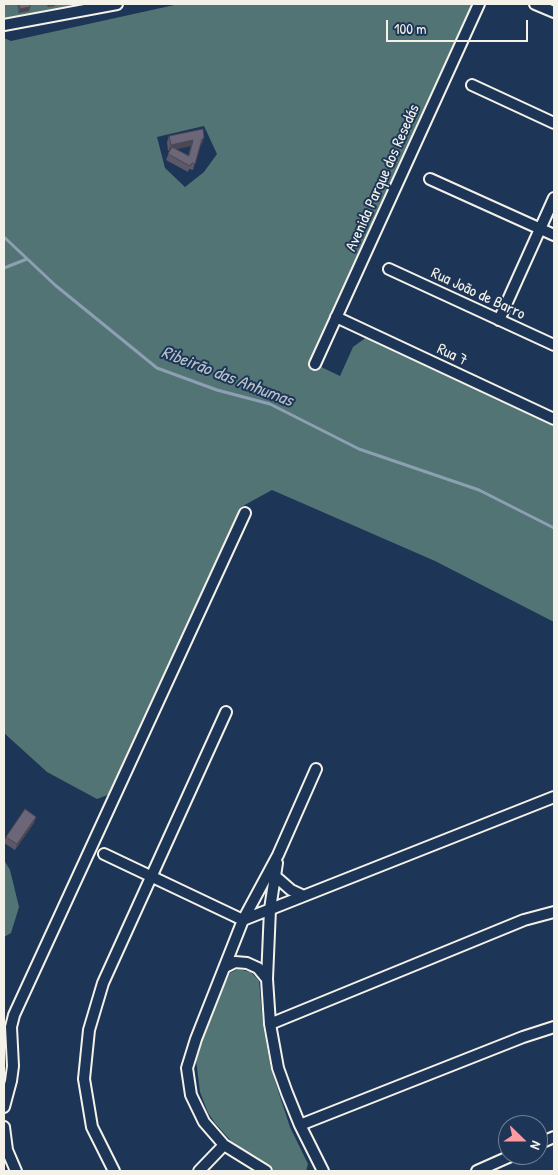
<!DOCTYPE html>
<html>
<head>
<meta charset="utf-8">
<style>
	body { margin:0 }
	#map { position:relative; width:558px; height:1175px; overflow:hidden; background:#1d3557; font-family:"Patrick Hand",sans-serif }
	canvas { display:block }
	.frame { position:absolute; inset:0; border:5px solid #f4f1e8; pointer-events:none }
	.north { position:absolute; left:498px; top:1115px; width:50px; height:50px; box-sizing:border-box; background:#1d3557; border:1px solid #738091; border-radius:50%; rotate:112deg; font-size:14px; font-weight:700; line-height:20px; text-align:center; color:#f4f1e8 }
	.north::after { content:''; display:block; margin:auto; width:18px; height:22px; background:#ff9aa2; clip-path:polygon(50% 0,100% 100%,50% 72%,0 100%) }
	.scale { position:absolute; left:386px; top:20px; width:142px; height:22px; box-sizing:border-box; border:2px solid #f4f1e8; border-top:0; padding-left:6px; font-size:15px; line-height:18px; white-space:nowrap; color:#f4f1e8; -webkit-text-stroke:4px #1d3557; paint-order:stroke }
</style>
</head>
<body>
<div id="map">
<canvas width="558" height="1175"></canvas>
<div class="frame"></div>
<div class="north">N</div>
<div class="scale">100 m</div>
</div>
<script>
const c = document.querySelector('canvas').getContext('2d');
c.lineJoin = 'round';
function fill(path, color) { c.fillStyle = color; c.fill(path, 'evenodd'); }
const poly = rows => new Path2D(rows.map(r => 'M' + r).join(''));
function trace(path, color, width, dash) { c.strokeStyle = color; c.lineWidth = width; c.lineCap = dash ? 'butt' : 'round'; c.setLineDash(dash || []); c.stroke(path); }
function label(font, color, halo, rows, align = 'center') {
  c.font = font + ' "Patrick Hand",sans-serif'; c.lineWidth = 4; c.setLineDash([]); c.textBaseline = 'middle'; c.strokeStyle = halo; c.fillStyle = color; for (const [text, x, y, turn = 0] of rows) {
    c.save(); c.translate(x, y); c.rotate((+turn || 0) * Math.PI / 180); c.textAlign = isNaN(turn) ? turn : align; if (halo) c.strokeText(text, 0, 0); c.fillText(text, 0, 0); c.restore();
  }
}
fill(poly([
	[4,4,88,4,4,20],
	[179,4,479,4,315,364,340,376,353,347,371,334,554,419,554,622,435,561,272,490,241,507,113,793,97,799,47,772,4,733,4,38,11,41],
	[204,126,217,154,204,172,185,187,165,168,157,137],
	[4,860,10,870,19,907,11,933,4,937],
	[238,969,251,972,259,981,263,1025,271,1069,290,1127,308,1164,306,1171,275,1171,231,1141,215,1123,208,1113,200,1092,196,1060,199,1039,230,973]
]), '#537474');
trace(poly([
	[4,237,55,285,157,368,217,390,270,404,359,449,479,490,554,528],
	[4,268,27,259]
]), '#8d9fb2', 3);
const minor = poly([
	[535,4,554,12],
	[4,25,117,4],
	[472,85,554,123],
	[430,179,554,235],
	[389,269,554,345],
	[336,317,554,419],
	[499,320,554,198],
	[315,364,479,4],
	[104,854,243,920,554,797],
	[277,863,270,909,267,979,270,1024,278,1068,287,1093,300,1125,323,1171],
	[275,876,291,890,304,896],
	[225,967,235,962,247,963,258,968,267,979],
	[270,1024,524,920,554,912],
	[4,1107,11,1081,13,1066,11,1027,14,1015,245,513],
	[300,1125,523,1037,554,1027],
	[4,1127,7,1150,16,1171],
	[538,1144,554,1137],
	[114,1171,92,1127,84,1079,89,1030,103,983,226,712],
	[199,1171,224,1145],
	[266,1171,224,1145,204,1122,191,1095,187,1068,196,1039,243,920,278,855,316,769],
	[477,1171,513,1155]
]);
trace(minor, '#f4f1e8', 14);
trace(minor, '#1d3557', 10);
fill(poly([
	[17,4,30,4,29,11,18,13],
	[169,136,202,144,200,145,193,170,189,169,188,172,166,160,170,150,168,151,167,142],
	[191,146,188,156,176,149],
	[36,817,34,823,15,850,4,843,6,837]
]), '#5c5867');
fill(poly([
	[48,4,55,4,55,6,47,7],
	[30,7,29,11,18,13,20,9],
	[204,138,202,144,200,145,202,139],
	[193,140,191,146,168,151,171,145],
	[36,817,34,823,15,850,17,844]
]), '#4b4754');
const building = poly([
	[19,4,30,4,30,7,20,9,19,4],
	[203,129,204,138,202,139,195,164,192,163,190,166,168,154,172,147,189,156,193,140,171,145,169,136,203,129],
	[25,809,36,817,17,844,6,837,25,809]
]);
fill(building, '#6b6678');
trace(building, '#4b4754', 1);
label('16px', '#f4f1e8', '#1d3557', [
	["Avenida Parque dos Resedás",383,178,-66],
	["Rua João de Barro",478,294,25],
	["Rua 7",452,355,25]
]);
label('italic 18px', '#b8c1c8', '#1d3557', [
	["Ribeirão das Anhumas",227,377,21]
]);
</script>
</body>
</html>
